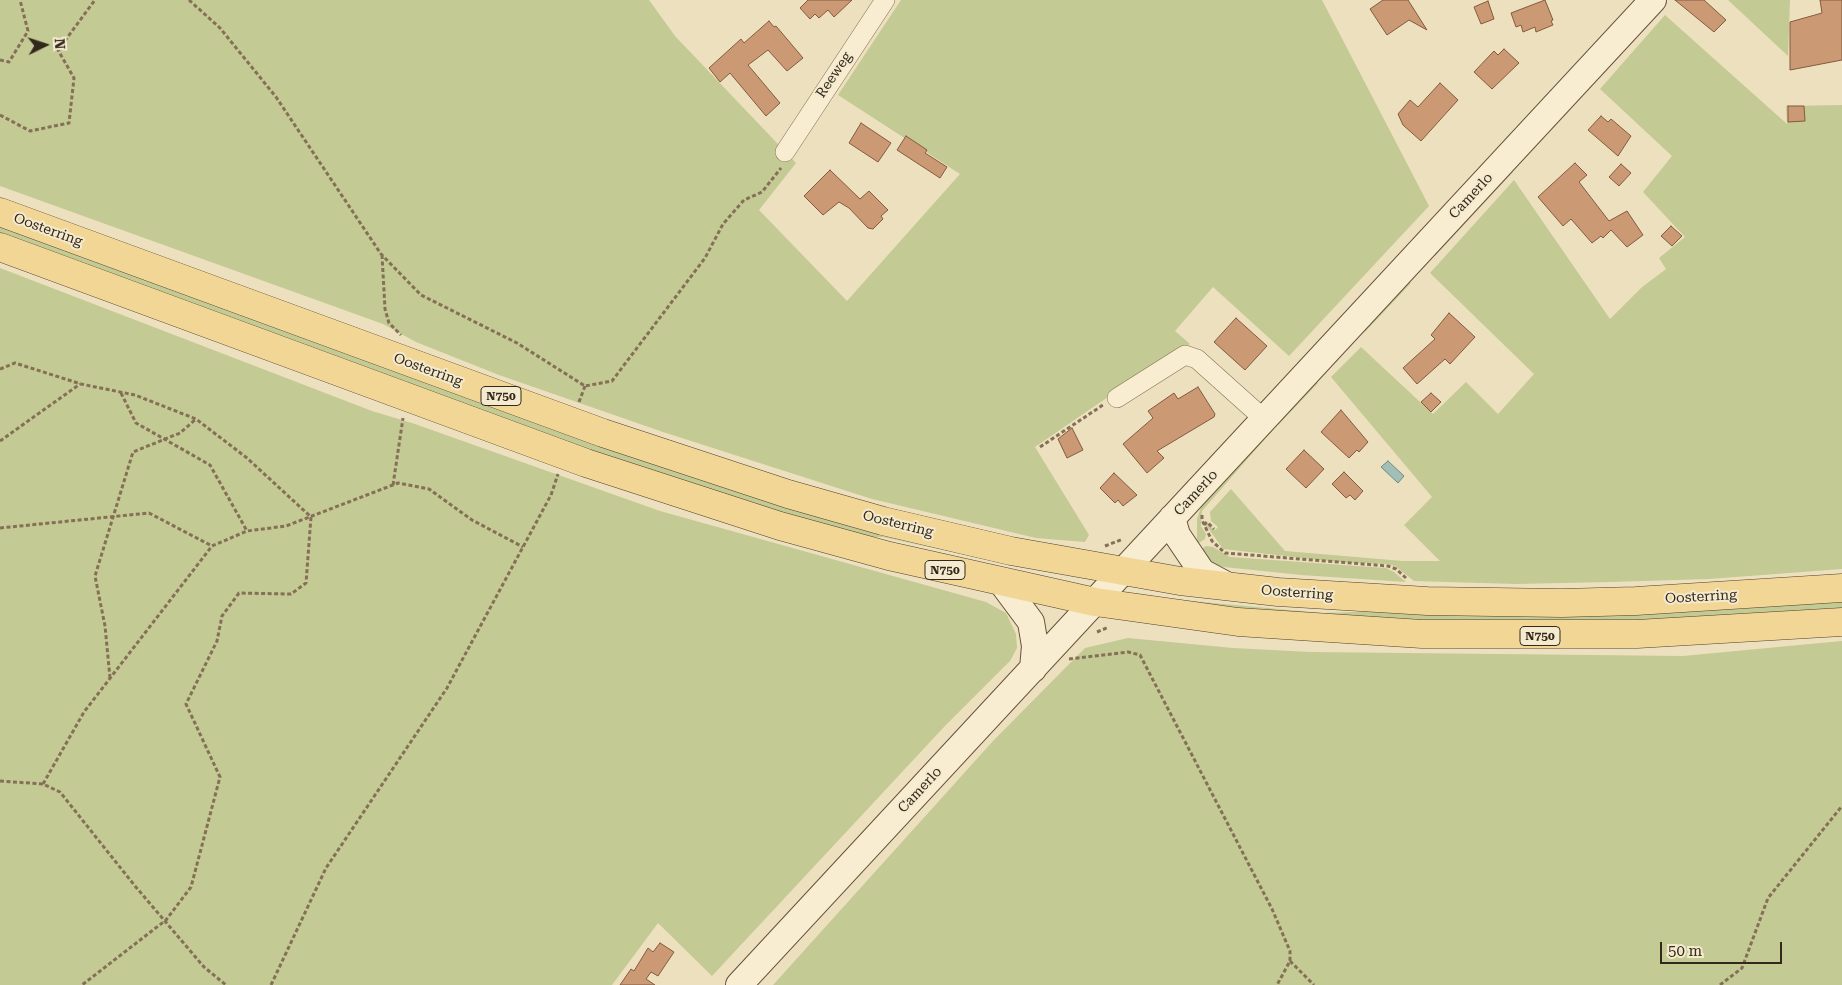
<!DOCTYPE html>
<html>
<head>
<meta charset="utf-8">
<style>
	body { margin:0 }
	#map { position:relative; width:1842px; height:985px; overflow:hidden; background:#ede0be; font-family:"Roboto Serif",serif }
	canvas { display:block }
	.north { position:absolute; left:20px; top:20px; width:50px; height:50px; -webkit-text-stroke:4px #f4eace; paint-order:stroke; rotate:86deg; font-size:14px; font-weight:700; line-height:20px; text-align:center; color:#34281c }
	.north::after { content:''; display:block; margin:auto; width:18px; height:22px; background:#34281c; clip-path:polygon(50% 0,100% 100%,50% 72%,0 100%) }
	.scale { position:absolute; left:1660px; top:942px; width:122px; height:22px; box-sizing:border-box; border:2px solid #34281c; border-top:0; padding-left:6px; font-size:15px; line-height:18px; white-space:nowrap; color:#34281c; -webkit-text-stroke:4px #f4eace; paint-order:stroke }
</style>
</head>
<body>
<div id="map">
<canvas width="1842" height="985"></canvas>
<div class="north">N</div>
<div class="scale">50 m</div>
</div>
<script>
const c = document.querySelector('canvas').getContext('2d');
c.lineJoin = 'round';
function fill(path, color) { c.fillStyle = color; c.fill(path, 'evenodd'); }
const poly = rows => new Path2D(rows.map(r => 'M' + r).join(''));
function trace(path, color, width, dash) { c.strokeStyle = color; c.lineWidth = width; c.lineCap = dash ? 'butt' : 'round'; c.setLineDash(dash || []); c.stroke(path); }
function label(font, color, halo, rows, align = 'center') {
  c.font = font + ' "Roboto Serif",serif'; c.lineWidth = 4; c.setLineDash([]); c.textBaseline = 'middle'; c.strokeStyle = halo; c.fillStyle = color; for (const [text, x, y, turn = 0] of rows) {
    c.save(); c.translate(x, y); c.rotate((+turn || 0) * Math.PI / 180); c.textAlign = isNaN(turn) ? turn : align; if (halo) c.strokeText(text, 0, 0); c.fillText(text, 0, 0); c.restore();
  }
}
fill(poly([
	[0,0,649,0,675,36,796,163,759,210,847,301,960,174,838,95,901,0,1322,0,1429,206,1289,356,1213,287,1175,331,1190,344,1124,386,1035,447,1089,535,1085,542,1036,538,872,499,663,432,499,375,416,342,383,324,0,186],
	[1728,0,1790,0,1788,56],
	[1665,15,1787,124,1786,106,1842,105,1842,569,1709,579,1610,582,1516,584,1414,581,1395,566,1387,564,1339,562,1223,549,1206,525,1207,524,1215,530,1218,527,1211,521,1210,512,1231,489,1285,551,1403,561,1440,561,1404,525,1432,497,1331,377,1361,347,1433,414,1466,382,1498,414,1534,374,1430,273,1514,180,1610,319,1641,288,1666,269,1659,258,1685,237,1643,192,1672,156,1600,89],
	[1509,170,1513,172,1435,256,1433,249],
	[0,223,1026,563,1025,568,883,537,854,537,652,476,0,236],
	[0,268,372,411,412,423,660,511,986,602,1006,613,1016,634,1017,648,1010,661,944,727,712,976,658,923,612,985,0,985],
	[1402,281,1411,283,1365,332,1363,327],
	[1314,382,1318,383,1278,425,1276,418],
	[1266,431,1271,432,1202,511,1201,526,1206,534,1205,539,1197,544,1197,519,1202,504],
	[1206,546,1213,547,1230,557,1386,568,1394,572,1406,582,1301,575,1224,567,1208,563,1200,550],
	[1842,597,1842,610,1697,620,1506,625,1265,614,1181,600,1322,613],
	[1128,638,1233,648,1311,652,1683,656,1842,641,1842,985,773,985,993,741,1085,648]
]), '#c3ca93');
const water = poly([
	[1388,461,1404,476,1398,483,1381,467,1388,461]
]);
fill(water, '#a2beb6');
trace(water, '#698c84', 1);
const building = poly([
	[808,0,852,0,834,17,828,10,819,18,815,14,810,19,800,8,808,0],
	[1383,0,1408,0,1427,30,1409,20,1387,35,1370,9,1383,0],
	[1545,0,1553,20,1551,21,1553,25,1536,32,1535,27,1523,32,1521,25,1516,27,1511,13,1545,0],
	[1675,0,1704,0,1726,20,1714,32,1675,0],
	[1820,0,1842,0,1842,60,1790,70,1790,22,1822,13,1820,0],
	[1488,1,1494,19,1481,24,1474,7,1488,1],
	[769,21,774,27,776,26,803,58,787,71,768,50,748,65,780,103,766,116,730,73,720,82,709,68,741,39,744,43,769,21],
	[1504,49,1519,63,1492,89,1474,72,1494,51,1498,55,1504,49],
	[1440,83,1458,100,1421,141,1403,125,1398,114,1410,100,1418,107,1440,83],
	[1788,106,1804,106,1805,121,1788,122,1788,106],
	[1601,116,1608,122,1611,119,1631,136,1618,156,1588,130,1601,116],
	[861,123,891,143,878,162,849,143,861,123],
	[906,136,927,150,925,153,947,167,940,178,897,150,906,136],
	[1575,163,1587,175,1579,182,1609,221,1627,211,1643,235,1627,247,1611,230,1603,238,1601,236,1592,243,1571,219,1563,226,1538,197,1575,163],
	[1621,164,1631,173,1619,186,1609,177,1621,164],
	[830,170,860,199,869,191,888,210,881,216,883,219,873,229,868,228,849,208,839,202,823,215,804,196,830,170],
	[1671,226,1682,236,1672,246,1661,236,1671,226],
	[1449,313,1475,337,1450,364,1445,359,1417,384,1403,368,1435,339,1431,335,1449,313],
	[1236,318,1267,346,1245,370,1214,342,1236,318],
	[1198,387,1215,414,1214,417,1157,451,1164,458,1147,473,1123,444,1153,418,1148,411,1174,393,1178,399,1198,387],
	[1431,393,1441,402,1431,412,1421,402,1431,393],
	[1341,410,1368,442,1359,452,1357,450,1349,458,1321,432,1341,410],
	[1072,428,1083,450,1067,458,1058,439,1072,428],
	[1304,450,1324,469,1306,488,1286,469,1304,450],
	[1344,472,1363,491,1355,500,1350,495,1346,498,1332,484,1344,472],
	[1114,473,1137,495,1123,506,1118,500,1115,503,1100,488,1114,473],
	[660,943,674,952,658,976,651,972,646,979,655,985,620,985,631,969,634,971,648,948,653,952,660,943]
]);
fill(building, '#cb9a74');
trace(building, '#835a3e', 1);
const minor = poly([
	[785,152,885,0],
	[1117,398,1185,355,1197,359,1264,419]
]);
const secondary = poly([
	[1172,518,1177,535,1202,572,1230,587],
	[1002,583,1031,622,1035,646,1033,669],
	[739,985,1653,0]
]);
const primary = poly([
	[0,212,603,433,788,494,883,521,1011,551,1180,581,1278,592,1427,601,1562,603,1636,601,1842,588],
	[0,247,586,463,780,526,889,556,1095,602,1238,622,1422,634,1637,634,1842,622]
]);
trace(minor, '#857057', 20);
trace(secondary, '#66513b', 28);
trace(primary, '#523e2c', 29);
trace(poly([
	[189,0,220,28,276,97,381,254,421,295,517,343,585,386,612,381,705,258,723,224,744,200,762,192,781,168],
	[0,60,9,62,28,31,20,0],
	[0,115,30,131,69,123,74,78,58,50,95,0],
	[382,255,385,309,389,323,401,335],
	[0,369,15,363,81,384,135,395,196,419,247,458,311,517,306,583,291,594,239,593,222,616,217,641,186,704,220,777,191,887,166,920,82,985],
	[121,393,136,423,210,465,247,531],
	[579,402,585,386],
	[0,441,80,384],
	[1040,447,1103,405],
	[393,485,403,418],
	[1202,515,1202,520,1212,541,1225,553,1388,566,1396,569,1406,578],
	[1204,525,1207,522,1214,529],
	[0,528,149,513,212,546],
	[1105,546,1123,539],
	[1097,632,1109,627],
	[1069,659,1128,652,1140,655,1272,909,1290,951,1290,961,1277,985],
	[110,678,105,626,95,576,133,452,180,433,196,419],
	[0,781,43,784,60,792,135,886,204,967,226,985],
	[43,784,84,712,212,546,247,531,286,526,398,483,429,489,472,520,523,547],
	[1290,961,1314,985],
	[271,985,326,868,447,688,551,495,558,474],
	[1720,985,1742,968,1768,898,1842,806]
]), '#857057', 3, [4, 2.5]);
trace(minor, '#f8edd1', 19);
trace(secondary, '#f8edd1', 26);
trace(primary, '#f1d695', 28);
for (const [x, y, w] of [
	[501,396,40],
	[945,570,40],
	[1540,636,40]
]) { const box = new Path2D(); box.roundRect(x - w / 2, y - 9.5, w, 19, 4); c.fillStyle = '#f4eace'; c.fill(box); trace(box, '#34281c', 1); }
label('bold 12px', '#34281c', null, [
	["N750",501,396],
	["N750",945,570],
	["N750",1540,636]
]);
label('14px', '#34281c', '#f4eace', [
	["Reeweg",834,75,-56],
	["Camerlo",1471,196,-47],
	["Oosterring",48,230,20],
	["Oosterring",428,370,20],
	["Camerlo",1196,493,-47],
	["Oosterring",898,524,14],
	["Oosterring",1297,593,4],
	["Oosterring",1701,597,-3],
	["Camerlo",920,790,-47]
]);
</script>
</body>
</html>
